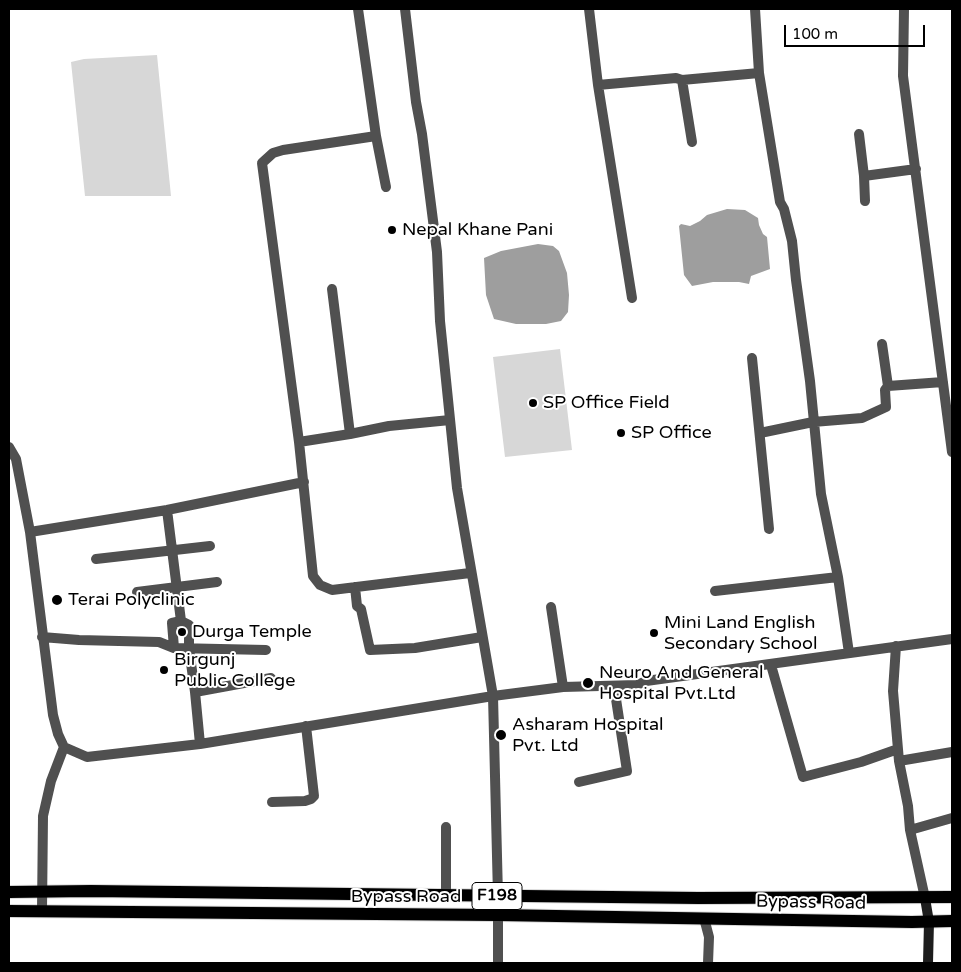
<!DOCTYPE html>
<html>
<head>
<meta charset="utf-8">
<style>
	body { margin:0 }
	#map { position:relative; width:961px; height:972px; overflow:hidden; background:#fff; font-family:"Varela Round",sans-serif }
	canvas { display:block }
	.frame { position:absolute; inset:0; border:10px solid #000; pointer-events:none }
	.scale { position:absolute; left:784px; top:25px; width:141px; height:22px; box-sizing:border-box; border:2px solid #000; border-top:0; padding-left:6px; font-size:15px; line-height:18px; white-space:nowrap; color:#000; -webkit-text-stroke:4px #fff; paint-order:stroke }
</style>
</head>
<body>
<div id="map">
<canvas width="961" height="972"></canvas>
<div class="frame"></div>
<div class="scale">100 m</div>
</div>
<script>
const c = document.querySelector('canvas').getContext('2d');
c.lineJoin = 'round';
function fill(path, color) { c.fillStyle = color; c.fill(path, 'evenodd'); }
const poly = rows => new Path2D(rows.map(r => 'M' + r).join(''));
function trace(path, color, width, dash) { c.strokeStyle = color; c.lineWidth = width; c.lineCap = dash ? 'butt' : 'round'; c.setLineDash(dash || []); c.stroke(path); }
function label(font, color, halo, rows, align = 'center') {
  c.font = font + ' "Varela Round",sans-serif'; c.lineWidth = 4; c.setLineDash([]); c.textBaseline = 'middle'; c.strokeStyle = halo; c.fillStyle = color; for (const [text, x, y, turn = 0] of rows) {
    c.save(); c.translate(x, y); c.rotate((+turn || 0) * Math.PI / 180); c.textAlign = isNaN(turn) ? turn : align; if (halo) c.strokeText(text, 0, 0); c.fillText(text, 0, 0); c.restore();
  }
}
fill(poly([
	[157,55,171,196,85,196,71,62,84,59],
	[560,349,572,450,505,457,493,357]
]), '#d7d7d7');
fill(poly([
	[727,209,745,210,758,218,759,225,763,234,767,237,770,269,751,276,749,284,739,282,713,282,692,286,684,275,679,226,681,224,690,226,700,221,707,215],
	[538,244,553,246,559,251,567,273,569,295,568,312,561,321,546,324,516,324,494,319,486,295,484,258,501,251]
]), '#9e9e9e');
const primary = poly([
	[9,892,91,891,698,898,952,897],
	[9,911,497,915,912,922,952,921]
]);
trace(primary, '#dbdbdb', 14);
trace(poly([
	[358,9,376,136,386,187],
	[405,9,416,102,422,134,437,252,440,321,457,488,493,696,498,896,498,963],
	[589,9,598,85,632,298],
	[755,9,759,73,780,202,784,209,792,241,796,280,810,381,821,494,838,577,849,653],
	[904,9,903,76,952,452],
	[682,80,759,73],
	[598,85,676,78,682,80,692,142],
	[859,134,864,176,865,201],
	[376,136,283,150,273,153,262,163,299,442,313,576,320,585,332,590,470,573],
	[864,176,916,169],
	[332,289,350,434],
	[752,358,769,529],
	[888,386,943,382],
	[760,433,813,422,862,418,886,407,885,390,888,386,882,344],
	[299,442,350,434,389,426,450,420],
	[9,447,16,459,30,532,53,715,58,734,64,747,87,757,200,744,493,696,563,687,637,685,646,681,952,639],
	[167,510,181,621],
	[30,532,167,510,304,482],
	[96,559,210,546],
	[355,587,357,606,361,609,370,650,415,648,482,637],
	[715,591,838,577],
	[137,592,217,582],
	[551,607,563,687],
	[42,637,79,640,159,642,174,648,266,650],
	[896,646,893,691,899,761,908,806,910,830,925,898],
	[174,648,172,623,181,621,189,625,189,649,195,692],
	[771,665,803,777,861,762,898,749],
	[200,744,195,692,271,678],
	[899,761,952,752],
	[579,782,627,771,614,686],
	[272,802,305,801,311,799,314,796,306,726],
	[446,827,446,895],
	[910,830,952,818],
	[42,910,43,816,51,781,64,747],
	[704,918,709,937,708,963]
]), '#505050', 10);
trace(poly([
	[925,898,929,922,928,963]
]), '#1d1d1d', 10);
trace(primary, '#000', 12);
for (const [x, y, r, color] of [
	[392,230,5,"#000"],
	[533,403,5,"#000"],
	[621,433,5,"#000"],
	[57,600,6,"#000"],
	[182,632,5,"#000"],
	[654,633,5,"#000"],
	[164,670,5,"#000"],
	[588,683,6,"#000"],
	[501,735,6,"#000"]
]) { const dot = new Path2D(); dot.arc(x, y, r, 0, 2 * Math.PI); c.fillStyle = color; c.fill(dot); trace(dot, '#fff', 2); }
for (const [x, y, w] of [
	[497,896,50]
]) { const box = new Path2D(); box.roundRect(x - w / 2, y - 13.5, w, 27, 4); c.fillStyle = '#fff'; c.fill(box); trace(box, '#000', 1); }
label('bold 16px', '#000', null, [
	["F198",497,896]
]);
label('18px', '#000', '#fff', [
	["Nepal Khane Pani",402,230],
	["SP Office Field",543,403],
	["SP Office",631,433],
	["Terai Polyclinic",68,600],
	["Mini Land English",664,623],
	["Secondary School",664,644],
	["Durga Temple",192,632],
	["Birgunj",174,660],
	["Public College",174,681],
	["Neuro And General",599,673],
	["Hospital Pvt.Ltd",599,694],
	["Asharam Hospital",512,725],
	["Pvt. Ltd",512,746]
], 'left');
label('18px', '#000', '#fff', [
	["Bypass Road",406,897],
	["Bypass Road",811,903,1]
]);
</script>
</body>
</html>
